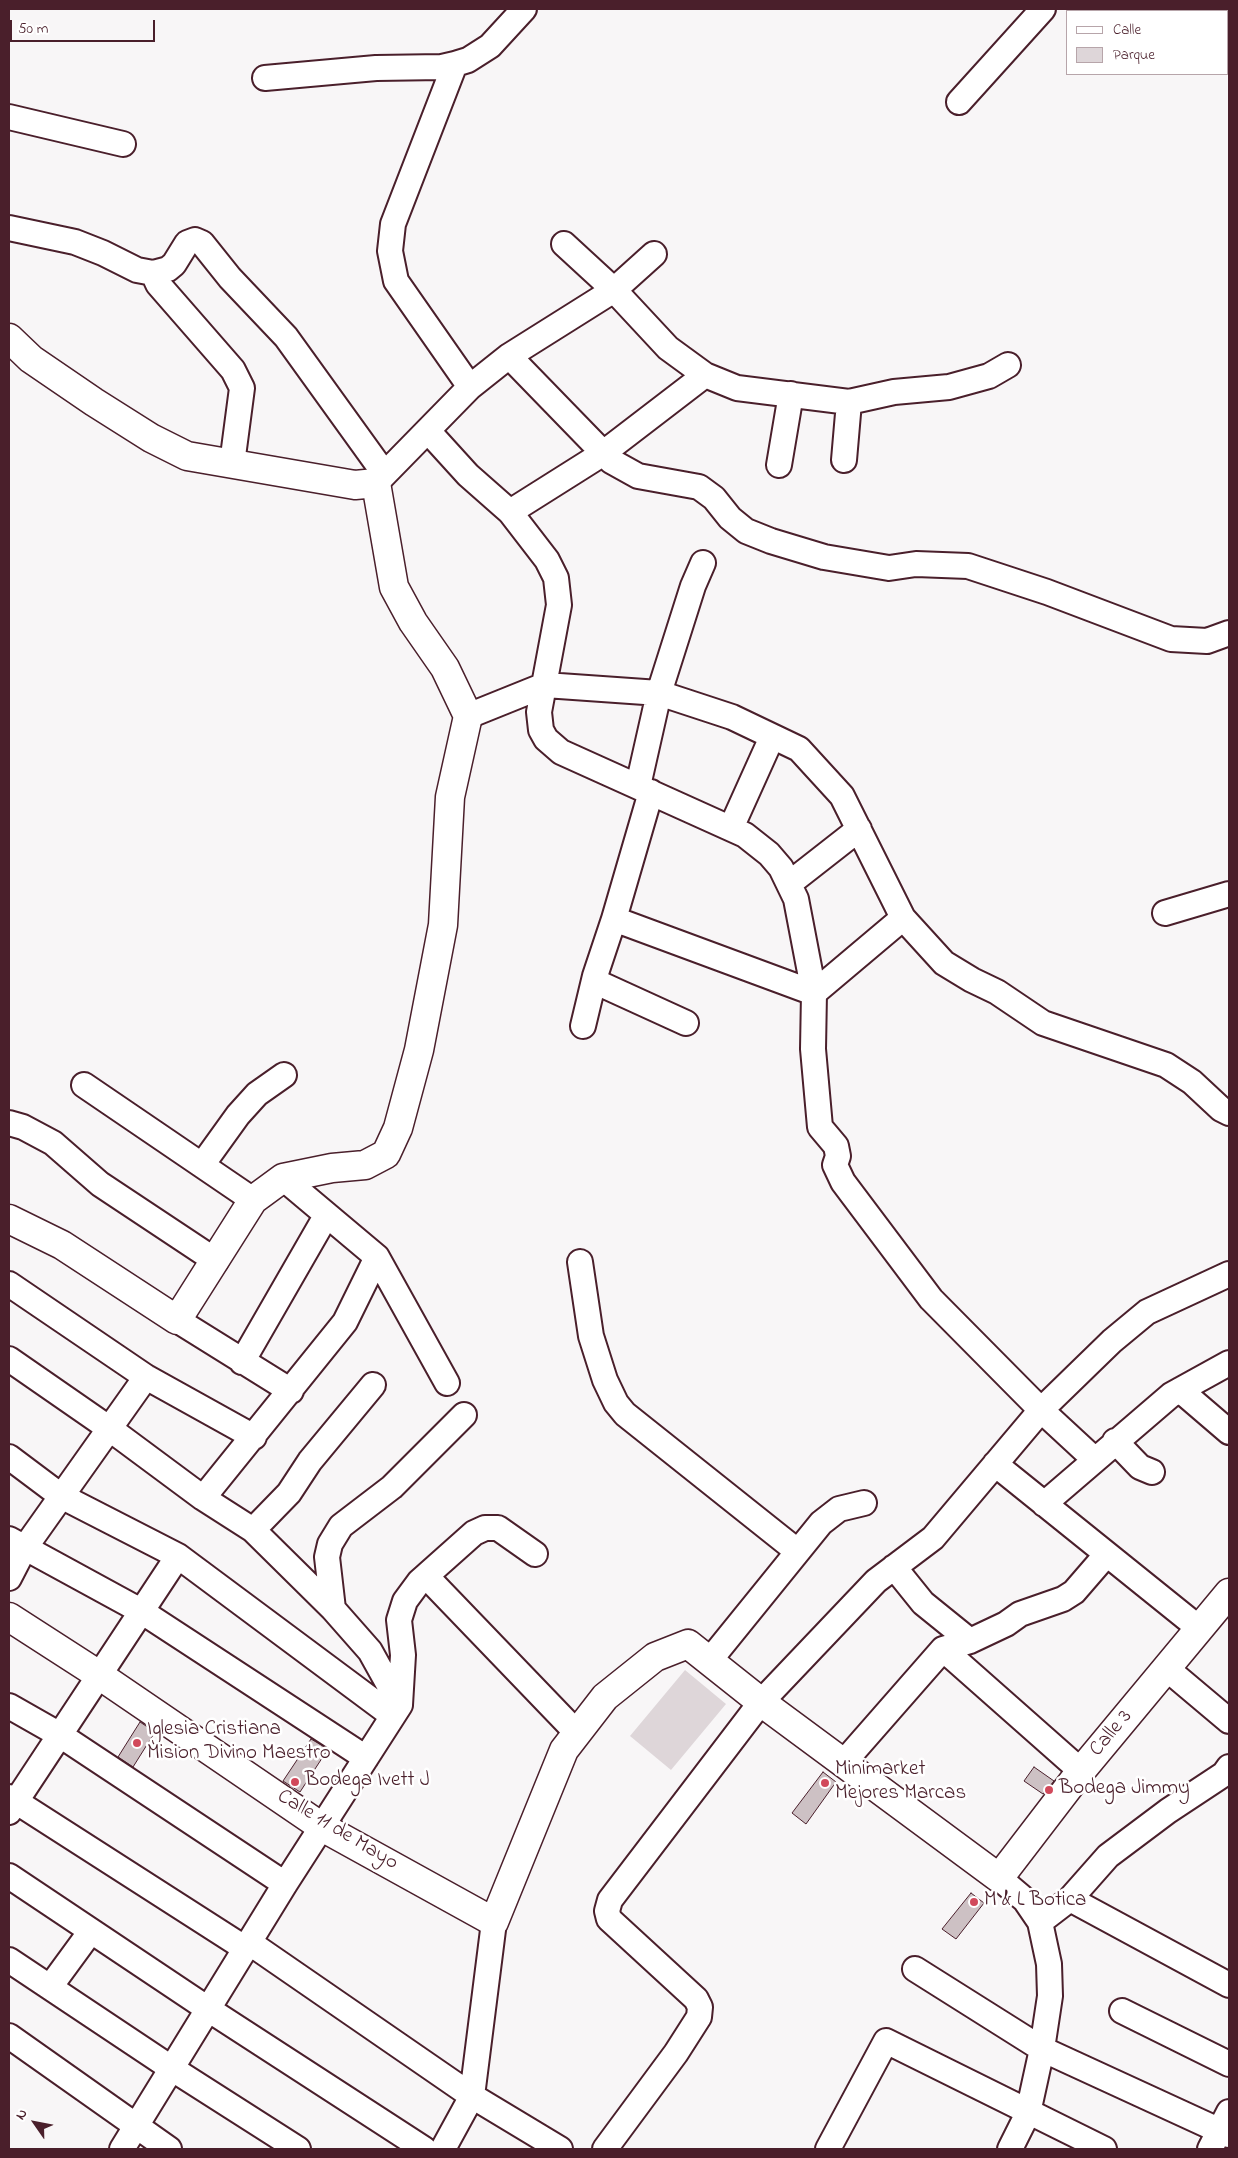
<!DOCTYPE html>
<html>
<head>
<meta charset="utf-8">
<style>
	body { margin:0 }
	#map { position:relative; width:1238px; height:2158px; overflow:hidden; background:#f8f6f7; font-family:"Indie Flower",sans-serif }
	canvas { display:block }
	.frame { position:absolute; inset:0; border:10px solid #4a1f2b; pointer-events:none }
	.legend { position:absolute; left:1066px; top:10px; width:162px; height:65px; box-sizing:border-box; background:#fff; border:1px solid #b7a5aa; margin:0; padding:6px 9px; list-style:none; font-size:15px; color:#4a1f2b }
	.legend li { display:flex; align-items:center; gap:10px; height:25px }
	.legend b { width:25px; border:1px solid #b7a5aa }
	.north { position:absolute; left:10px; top:2098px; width:50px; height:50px; -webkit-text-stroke:4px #fff; paint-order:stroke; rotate:303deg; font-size:14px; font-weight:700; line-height:20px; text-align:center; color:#4a1f2b }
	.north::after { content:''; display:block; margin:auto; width:18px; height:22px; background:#4a1f2b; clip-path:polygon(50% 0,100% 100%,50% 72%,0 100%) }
	.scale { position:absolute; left:10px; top:20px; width:145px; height:22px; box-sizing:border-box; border:2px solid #4a1f2b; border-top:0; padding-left:6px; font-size:15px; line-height:18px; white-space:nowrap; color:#4a1f2b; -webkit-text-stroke:4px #fff; paint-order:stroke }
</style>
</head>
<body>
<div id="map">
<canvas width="1238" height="2158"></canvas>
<div class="frame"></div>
<ul class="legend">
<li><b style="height:6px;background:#fff"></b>Calle</li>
<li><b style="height:14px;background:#ded6d9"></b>Parque</li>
</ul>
<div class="north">N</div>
<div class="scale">50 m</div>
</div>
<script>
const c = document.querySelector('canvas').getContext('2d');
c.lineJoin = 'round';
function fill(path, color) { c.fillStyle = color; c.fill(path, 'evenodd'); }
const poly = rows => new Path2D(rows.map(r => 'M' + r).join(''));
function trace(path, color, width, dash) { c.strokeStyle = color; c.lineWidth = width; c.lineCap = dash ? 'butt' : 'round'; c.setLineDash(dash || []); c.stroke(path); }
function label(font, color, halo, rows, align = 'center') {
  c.font = font + ' "Indie Flower",sans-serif'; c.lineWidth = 5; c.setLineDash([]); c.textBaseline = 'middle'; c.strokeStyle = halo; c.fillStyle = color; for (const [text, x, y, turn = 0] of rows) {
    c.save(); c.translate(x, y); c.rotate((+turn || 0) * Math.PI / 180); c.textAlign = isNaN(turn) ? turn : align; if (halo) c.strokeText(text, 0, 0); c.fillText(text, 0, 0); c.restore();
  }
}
fill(poly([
	[685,1670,726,1704,671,1770,630,1736]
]), '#ded6d9');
const building = poly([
	[140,1722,155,1732,133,1767,118,1757,140,1722],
	[311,1739,328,1749,300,1792,283,1781,311,1739],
	[1034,1767,1054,1781,1043,1794,1024,1781,1034,1767],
	[823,1772,836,1782,806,1824,792,1813,823,1772],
	[971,1893,984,1903,956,1939,942,1929,971,1893]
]);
fill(building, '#cdc1c4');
trace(building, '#4a1f2b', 1);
const minor = poly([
	[1186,9,1190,11],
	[1227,34,1229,36],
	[455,64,393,224,390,251,396,281,470,387],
	[265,78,376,68,442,67,455,64,468,60,490,46,524,9],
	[959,102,1043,9],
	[9,117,123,144],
	[9,228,75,242,103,253,137,270,153,273,168,269,174,264,187,243,195,240,202,243,230,278,286,337,384,473],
	[564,244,614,290,668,348,705,375,737,388,849,402,894,392,949,387,989,376,1008,365],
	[153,273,158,284,233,370,242,388,232,464],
	[509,356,611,461,638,476,699,487,714,498,730,518,746,531,771,541,824,557,889,568,916,564,968,566,1047,592,1171,639,1207,641,1229,633],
	[428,431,468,475,510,512,547,560,556,578,559,605,539,712,541,730,546,739,561,752,745,835,769,854,781,868,796,899,814,993,813,1049,820,1127,836,1146,838,1156,835,1165,843,1182,931,1299,1041,1410,1094,1459],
	[844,460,849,402],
	[779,465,791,394],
	[376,483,470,387,509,356,614,290,654,254],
	[510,512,602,454,705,375],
	[468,716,545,685,659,693,732,717,799,749,842,796,903,918,944,963,972,980,997,992,1043,1023,1166,1065,1192,1082,1221,1109,1229,1113],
	[638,786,659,693,693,586,703,563],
	[731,828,772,737],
	[790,883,859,829],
	[1165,913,1229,894],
	[614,919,814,993],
	[594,981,686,1023],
	[814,993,903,918],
	[583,1026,595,976,614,919,651,792],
	[84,1085,253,1200],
	[9,1123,23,1127,53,1143,100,1184,216,1261],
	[202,1165,238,1115,257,1094,284,1075],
	[283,1178,377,1257,447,1383],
	[580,1262,591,1336,605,1380,616,1403,625,1414,797,1551],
	[9,1284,146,1377,254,1437],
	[177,1320,291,1391],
	[9,1359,110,1429,203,1498,253,1530,333,1609,370,1651,400,1705],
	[242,1362,326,1216],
	[1180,1390,1229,1432],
	[1115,1441,1140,1467,1152,1472],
	[9,1457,61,1496,178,1556,393,1716],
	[995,1464,1200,1629],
	[203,1498,345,1322,377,1257],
	[1044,1504,1171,1395,1229,1363],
	[253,1530,289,1493,310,1461,373,1385],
	[9,1539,141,1611,366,1758],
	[894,1567,923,1603,970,1641],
	[426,1576,577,1733],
	[9,1578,24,1549,146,1377],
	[333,1609,327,1557,330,1544,341,1526,392,1487,464,1415],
	[943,1649,970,1641,1006,1624,1020,1614,1063,1599,1074,1592,1106,1555],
	[710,1660,821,1523,839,1509,864,1503],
	[1166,1668,1229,1721],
	[9,1706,60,1735,285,1884],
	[844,1762,943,1649,1081,1771],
	[9,1797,246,1949],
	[9,1812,178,1556],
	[9,1876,208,2009,424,2149],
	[999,1878,1025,1900,1040,1922,1049,1964,1050,1996,1042,2049,1028,2113,1010,2149],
	[1070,1899,1229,1985],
	[1040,1922,1070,1899,1108,1856,1168,1811,1224,1774,1229,1767],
	[250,1943,472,2096,560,2149],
	[9,1960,171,2068,298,2149],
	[915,1969,1042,2049,1229,2135],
	[50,1987,91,1931],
	[1122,2011,1229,2064],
	[9,2036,169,2149],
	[122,2149,285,1884,400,1705,403,1655,399,1620,405,1601,419,1582,474,1533,485,1528,498,1528,535,1554],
	[443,2149,472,2096,494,1922],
	[605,2149,676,2053,699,2017,700,2007,696,1999,609,1919,607,1911,610,1900,761,1702,876,1581,933,1538,1041,1410,1112,1341,1147,1312,1229,1274],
	[828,2149,886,2041,1104,2149],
	[1210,2149,1229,2112]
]);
const tertiary = poly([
	[9,338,31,359,94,402,151,438,187,456,355,485,376,483,394,587,413,622,445,668,468,716,450,797,443,925,419,1050,398,1128,386,1154,365,1165,332,1168,283,1178,253,1200,177,1320,62,1245,9,1219],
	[9,1617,99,1675,322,1827,494,1922,564,1750,605,1697,655,1657,688,1644,761,1702,999,1878,1081,1771,1229,1593]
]);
trace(minor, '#4a1f2b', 28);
trace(tertiary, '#4a1f2b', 31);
trace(minor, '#fff', 24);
trace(tertiary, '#fff', 28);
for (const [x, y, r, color] of [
	[137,1743,5,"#d1495b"],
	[295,1782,5,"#d1495b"],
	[825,1783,5,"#d1495b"],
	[1049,1790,5,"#d1495b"],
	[974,1902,5,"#d1495b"]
]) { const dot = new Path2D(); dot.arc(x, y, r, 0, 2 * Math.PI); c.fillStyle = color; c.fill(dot); trace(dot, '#fff', 2); }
label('21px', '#4a1f2b', '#fff', [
	["Iglesia Cristiana",147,1731],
	["Mision Divino Maestro",147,1755],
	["Minimarket",835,1771],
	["Mejores Marcas",835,1795],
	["Bodega Ivett J",305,1782],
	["Bodega Jimmy",1059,1790],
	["M & L Botica",984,1902]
], 'left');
label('21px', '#4a1f2b', '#fff', [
	["Calle 3",1112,1734,-50],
	["Calle 11 de Mayo",337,1831,31]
]);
</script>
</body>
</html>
